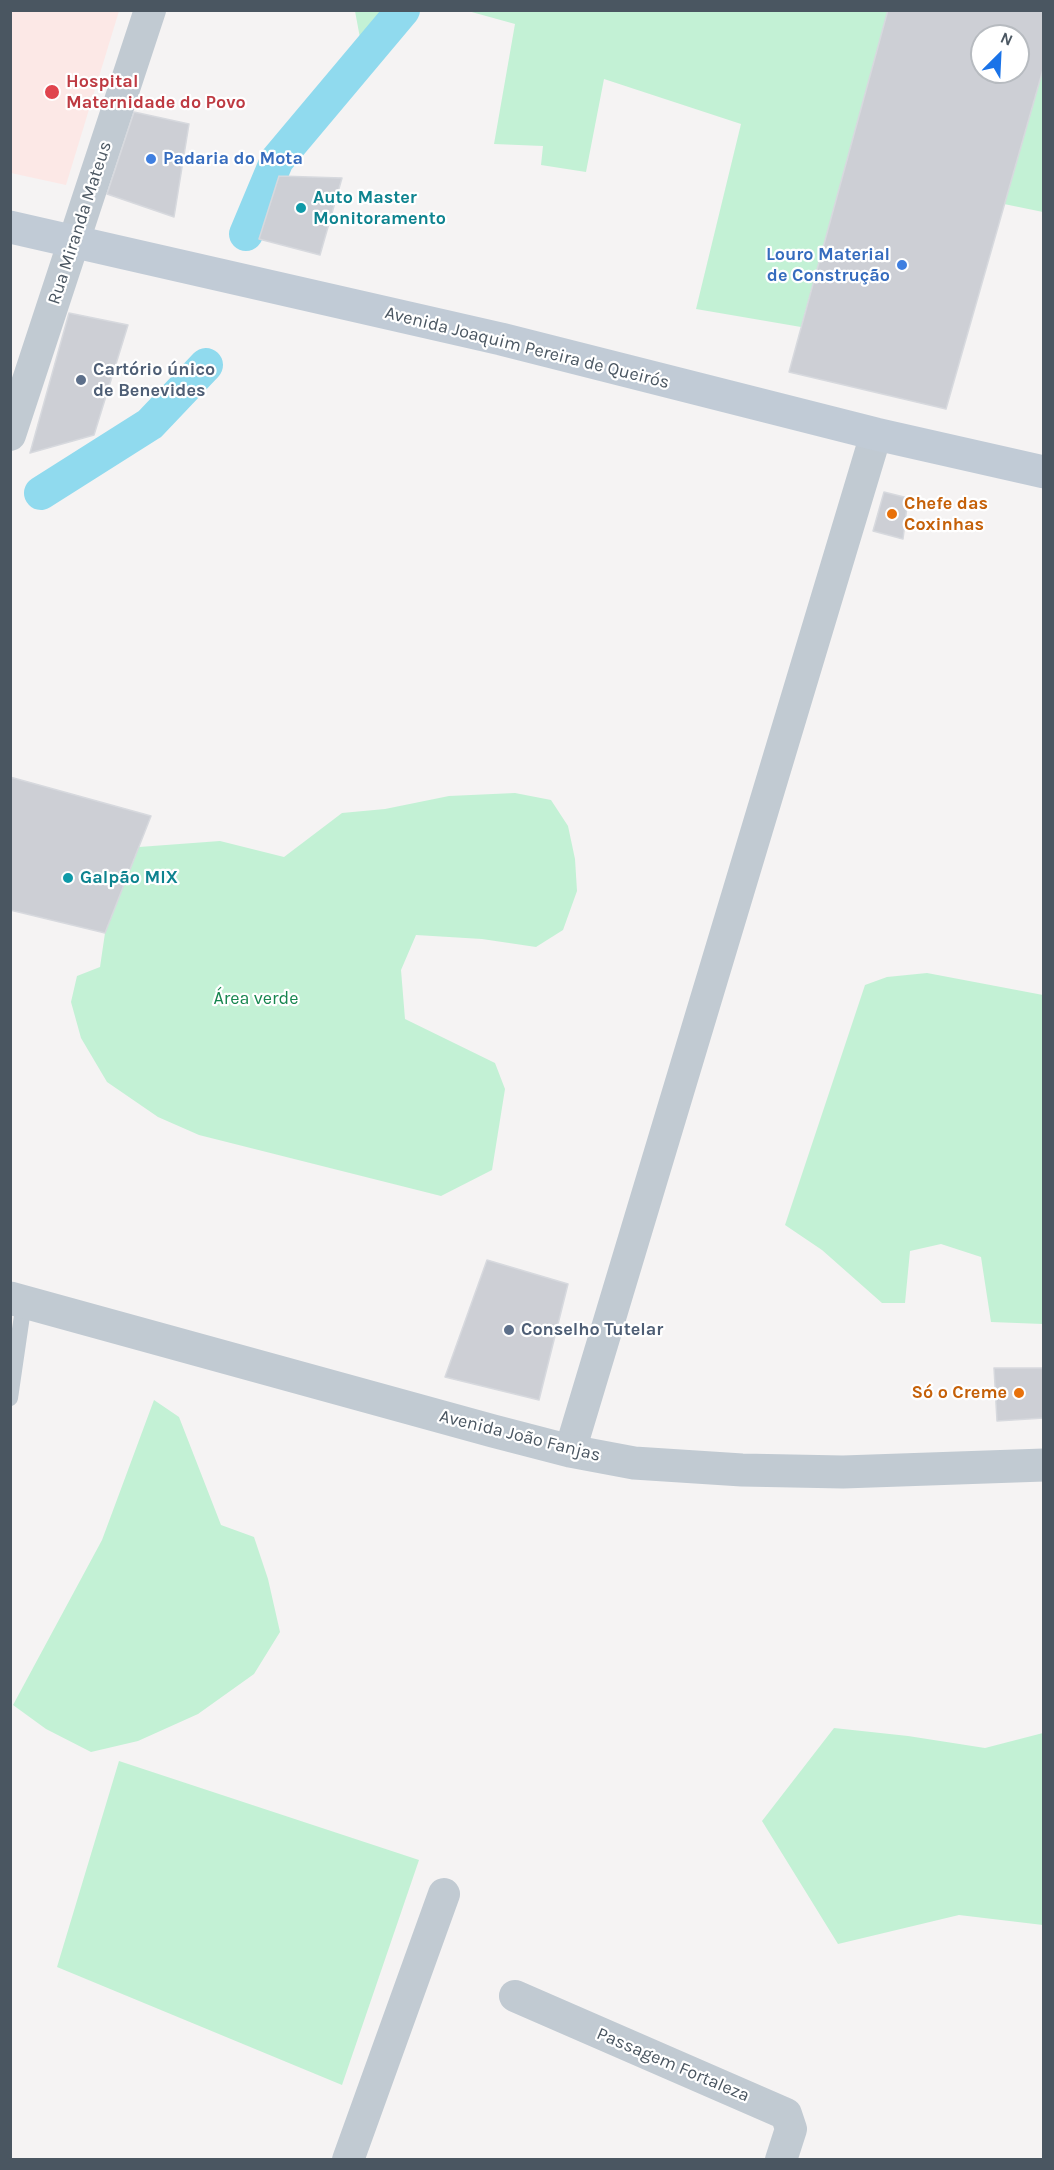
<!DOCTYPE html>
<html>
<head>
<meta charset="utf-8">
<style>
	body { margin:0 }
	#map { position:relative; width:1054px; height:2170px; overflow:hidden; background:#f5f3f3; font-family:Karla,sans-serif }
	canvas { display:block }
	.frame { position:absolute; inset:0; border:12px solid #4a5661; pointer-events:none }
	.north { position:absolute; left:970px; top:24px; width:60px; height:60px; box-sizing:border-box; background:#fff; border:2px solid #b7bbc0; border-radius:50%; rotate:24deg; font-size:16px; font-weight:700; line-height:24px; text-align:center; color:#4a5661 }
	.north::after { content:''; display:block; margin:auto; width:21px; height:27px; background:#1a73e8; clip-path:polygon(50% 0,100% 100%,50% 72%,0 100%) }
</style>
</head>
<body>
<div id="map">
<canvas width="1054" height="2170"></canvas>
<div class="frame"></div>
<div class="north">N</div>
</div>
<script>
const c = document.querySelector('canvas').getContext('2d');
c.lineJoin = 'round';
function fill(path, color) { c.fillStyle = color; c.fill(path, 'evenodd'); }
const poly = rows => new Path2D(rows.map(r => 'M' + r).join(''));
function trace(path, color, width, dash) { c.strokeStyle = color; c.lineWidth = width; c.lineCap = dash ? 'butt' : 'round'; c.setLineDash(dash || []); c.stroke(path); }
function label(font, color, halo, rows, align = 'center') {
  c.font = font + ' Karla,sans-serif'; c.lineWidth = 4.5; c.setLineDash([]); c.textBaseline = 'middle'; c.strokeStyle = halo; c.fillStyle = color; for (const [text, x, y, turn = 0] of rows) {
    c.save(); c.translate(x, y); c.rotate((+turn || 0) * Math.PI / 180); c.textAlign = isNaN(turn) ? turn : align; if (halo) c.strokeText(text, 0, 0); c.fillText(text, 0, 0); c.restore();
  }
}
fill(poly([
	[11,10,119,11,66,185,11,173]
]), '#fce8e6');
fill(poly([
	[355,11,389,10,389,11,360,38],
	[468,11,888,11,801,327,696,309,741,124,604,79,586,172,541,165,543,146,494,144,515,24],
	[1043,66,1043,212,1004,204],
	[515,793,551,800,568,826,575,859,577,891,563,930,536,947,482,939,416,935,401,970,405,1019,495,1063,505,1089,492,1170,441,1196,199,1135,158,1117,107,1082,81,1038,71,1002,77,976,100,967,105,933,139,847,220,841,284,857,342,813,385,809,449,796],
	[927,973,1043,995,1043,1324,991,1322,981,1257,941,1244,910,1251,905,1303,882,1303,822,1250,785,1225,865,985,887,977],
	[154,1400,179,1417,221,1525,254,1537,268,1579,280,1632,254,1674,198,1714,138,1741,91,1752,46,1729,13,1705,102,1540],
	[834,1728,908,1736,985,1748,1043,1733,1043,1925,959,1915,838,1944,762,1821],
	[119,1761,419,1860,342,2085,57,1967]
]), '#c3f1d5');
trace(poly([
	[246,234,277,160,403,10],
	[41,493,150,424,206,365]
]), '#90daee', 34);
const building = poly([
	[888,10,1044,10,1044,66,946,409,789,372,888,10],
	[982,36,1018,36,1018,72,982,72,982,36],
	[134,112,189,124,174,217,107,194,134,112],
	[279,176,342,178,320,255,259,239,279,176],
	[69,313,128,325,94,435,30,453,69,313],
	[884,492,908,498,903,539,873,531,884,492],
	[10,777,151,816,105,933,10,910,10,777],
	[487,1260,568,1284,539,1400,445,1377,487,1260],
	[994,1368,1044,1368,1044,1418,997,1421,994,1368]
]);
fill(building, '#cdcfd5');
trace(building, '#d7d9de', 1.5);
trace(poly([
	[10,1398,24,1302]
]), '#c1cad2', 16);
trace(poly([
	[10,435,150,10],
	[570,1451,876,434],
	[515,1996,786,2114,791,2129,781,2160],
	[348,2160,444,1894]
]), '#c1cad2', 32);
trace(poly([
	[10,1298,493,1431,570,1451,634,1463,742,1470,843,1472,1044,1465]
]), '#c1cad2', 33);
trace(poly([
	[10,227,501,339,876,434,1044,472]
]), '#c1cbd6', 33);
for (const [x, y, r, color] of [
	[52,92,8,"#e0444e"],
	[151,159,6,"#3f7fe0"],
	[301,208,6,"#0f9aa8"],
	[902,265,6,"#3f7fe0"],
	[81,380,6,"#5c6f8a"],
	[892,514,6,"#e8710a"],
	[68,878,6,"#0f9aa8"],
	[509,1330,6,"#5c6f8a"],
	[1019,1393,6,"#e8710a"]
]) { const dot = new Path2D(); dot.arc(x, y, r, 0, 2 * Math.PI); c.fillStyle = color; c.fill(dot); trace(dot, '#fff', 2); }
label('bold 18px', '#be3a42', '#fff', [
	["Hospital",66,82],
	["Maternidade do Povo",66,103]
], 'left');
label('bold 18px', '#366cbe', '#fff', [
	["Padaria do Mota",163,159],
	["Louro Material",890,255,"right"],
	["de Construção",890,276,"right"]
], 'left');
label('bold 18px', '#0d838f', '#fff', [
	["Auto Master",313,198],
	["Monitoramento",313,219],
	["Galpão MIX",80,878]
], 'left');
label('18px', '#4a5661', '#fff', [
	["Rua Miranda Mateus",80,223,-72],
	["Avenida Joaquim Pereira de Queirós",527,348,14],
	["Avenida João Fanjas",520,1436,14],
	["Passagem Fortaleza",673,2065,23]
]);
label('bold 18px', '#4e5e75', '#fff', [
	["Cartório único",93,370],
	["de Benevides",93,391],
	["Conselho Tutelar",521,1330]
], 'left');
label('bold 18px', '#c56008', '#fff', [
	["Chefe das",904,504],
	["Coxinhas",904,525],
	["Só o Creme",1007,1393,"right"]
], 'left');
label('18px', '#17864f', '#fff', [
	["Área verde",256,999]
]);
</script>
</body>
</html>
